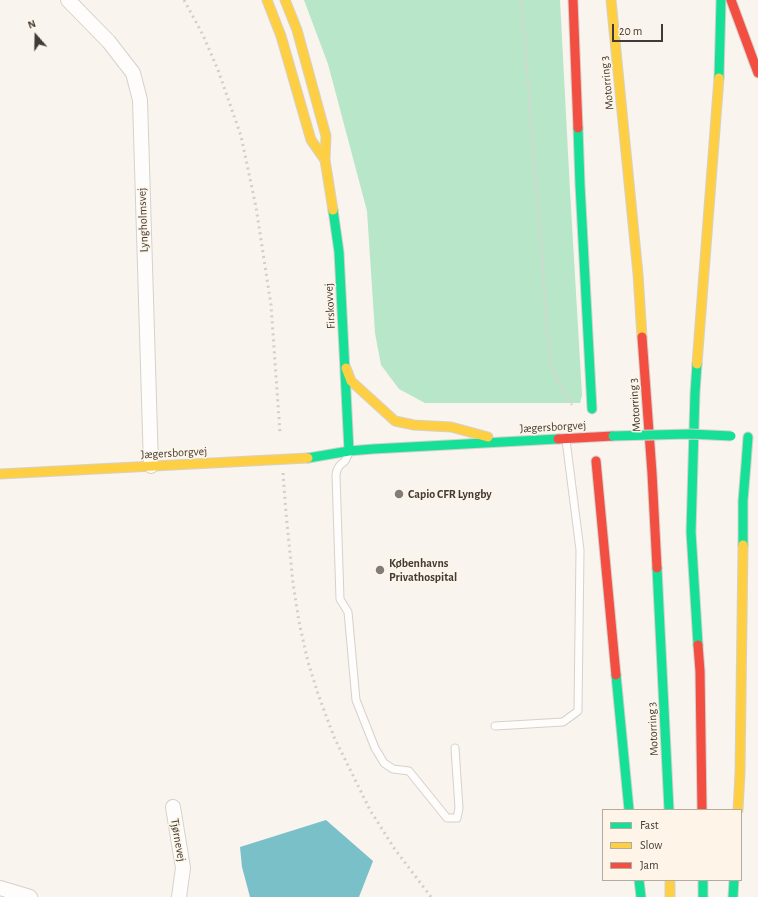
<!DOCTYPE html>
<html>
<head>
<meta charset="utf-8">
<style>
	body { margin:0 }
	#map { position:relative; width:758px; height:897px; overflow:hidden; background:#f9f4ed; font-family:"Alegreya Sans",sans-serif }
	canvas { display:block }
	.legend { position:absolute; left:602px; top:809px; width:140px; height:72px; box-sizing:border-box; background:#fef5e8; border:1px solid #b2aba0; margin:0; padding:5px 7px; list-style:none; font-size:12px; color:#403b35 }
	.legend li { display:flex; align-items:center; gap:8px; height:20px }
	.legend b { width:20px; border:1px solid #b2aba0 }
	.north { position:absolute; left:16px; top:16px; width:40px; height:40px; -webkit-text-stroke:3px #fef5e8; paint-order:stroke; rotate:340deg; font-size:11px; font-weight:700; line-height:16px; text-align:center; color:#403b35 }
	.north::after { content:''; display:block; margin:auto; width:14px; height:18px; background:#403b35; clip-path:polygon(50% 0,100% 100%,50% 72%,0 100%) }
	.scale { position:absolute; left:612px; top:24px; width:51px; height:18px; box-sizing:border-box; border:2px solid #403b35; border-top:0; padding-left:5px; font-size:12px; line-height:14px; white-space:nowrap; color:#403b35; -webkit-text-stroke:3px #fef5e8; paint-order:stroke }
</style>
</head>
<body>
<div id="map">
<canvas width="758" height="897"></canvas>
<ul class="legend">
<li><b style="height:5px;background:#16e098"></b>Fast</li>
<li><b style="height:5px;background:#ffcf43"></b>Slow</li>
<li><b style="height:5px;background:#f24e42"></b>Jam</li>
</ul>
<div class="north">N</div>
<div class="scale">20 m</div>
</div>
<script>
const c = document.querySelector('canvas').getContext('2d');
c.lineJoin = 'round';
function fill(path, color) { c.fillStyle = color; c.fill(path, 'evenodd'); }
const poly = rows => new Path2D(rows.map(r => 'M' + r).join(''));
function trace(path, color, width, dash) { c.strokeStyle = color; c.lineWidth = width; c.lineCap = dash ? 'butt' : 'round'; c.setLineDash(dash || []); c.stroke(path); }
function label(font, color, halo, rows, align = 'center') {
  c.font = font + ' "Alegreya Sans",sans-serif'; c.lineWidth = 3; c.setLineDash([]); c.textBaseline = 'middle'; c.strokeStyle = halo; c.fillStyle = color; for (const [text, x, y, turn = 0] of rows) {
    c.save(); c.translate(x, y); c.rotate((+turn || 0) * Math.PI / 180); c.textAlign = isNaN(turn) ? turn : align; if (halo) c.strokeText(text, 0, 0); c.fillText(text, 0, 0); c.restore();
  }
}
fill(poly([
	[304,0,560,0,570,191,582,395,580,403,425,403,399,389,381,365,375,333,367,211,328,64]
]), '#b7e6c9');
fill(poly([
	[326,820,373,861,359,897,250,897,242,867,240,847]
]), '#7ac0c9');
const lane = poly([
	[348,455,345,461,340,465,337,470,336,475,340,599,348,612,356,700,375,748,384,763,393,769,409,771,447,818,457,818,459,808,455,748],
	[495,726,563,722,578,711,580,550,566,440]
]);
const street = poly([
	[68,0,109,42,133,73,140,100,151,466],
	[173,807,183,868,179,897],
	[0,888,30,897]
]);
const fast = poly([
	[719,78,721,0],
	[578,128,580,185,592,409],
	[333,210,339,252,349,451],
	[697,364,695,393,691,532,698,645],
	[308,458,349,451,373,449,558,439],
	[746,464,748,437],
	[743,545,743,501,746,464],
	[657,568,669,810],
	[616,675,629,810],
	[639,880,641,897],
	[703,880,703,897],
	[733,897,734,880]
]);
const slow = poly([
	[267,0,281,36,311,140,325,160],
	[285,0,297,30,326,136,325,160,333,210],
	[611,0,638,274,642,337],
	[697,364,719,78],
	[346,368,351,381,395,421,414,425,451,427,488,437],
	[0,474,308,458],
	[738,810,740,773,743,545],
	[670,880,670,897]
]);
const jam = poly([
	[573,0,578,128],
	[731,0,758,73],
	[642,337,652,473,657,568],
	[558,439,613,436],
	[596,461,616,675],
	[698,645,700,671,702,810]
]);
trace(lane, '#d5d1cb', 9);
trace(street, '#d5d1cb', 16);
trace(fast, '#d5d1cb', 11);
trace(slow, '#d5d1cb', 11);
trace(jam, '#d5d1cb', 11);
trace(poly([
	[520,0,522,6,550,362,557,380,572,405]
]), '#d7d5d2', 2.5, [3, 2]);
trace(lane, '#fefdfc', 7);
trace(street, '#fefdfc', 14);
trace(fast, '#16e098', 9);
trace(slow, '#ffcf43', 9);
trace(jam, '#f24e42', 9);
trace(poly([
	[184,0,203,35,218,70,241,136,256,207,271,305,280,433],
	[283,473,286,513,293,583,299,622,308,662,318,694,334,737,370,810,394,848,431,897]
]), '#d0cfcd', 3, [2, 4]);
const fastBridge = poly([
	[613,436,690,434,731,436]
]);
trace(fastBridge, '#d5d1cb', 11, []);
trace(fastBridge, '#16e098', 9);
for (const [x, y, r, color] of [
	[399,494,5,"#817c75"],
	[380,570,5,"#817c75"]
]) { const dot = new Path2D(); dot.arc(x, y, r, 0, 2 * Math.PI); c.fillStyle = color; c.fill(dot); trace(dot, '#fef5e8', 1.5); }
label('12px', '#403b35', '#fef5e8', [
	["Motorring 3",607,83,-96],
	["Lyngholmsvej",143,220,-92],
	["Firskovvej",330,306,-93],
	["Motorring 3",635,405,-94],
	["Jægersborgvej",553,427,-3],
	["Jægersborgvej",174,453,-3],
	["Motorring 3",653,729,-93],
	["Tjørnevej",178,840,80]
]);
label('bold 12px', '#403b35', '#fef5e8', [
	["Capio CFR Lyngby",408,494],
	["Københavns",389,563],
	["Privathospital",389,577]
], 'left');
</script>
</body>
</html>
